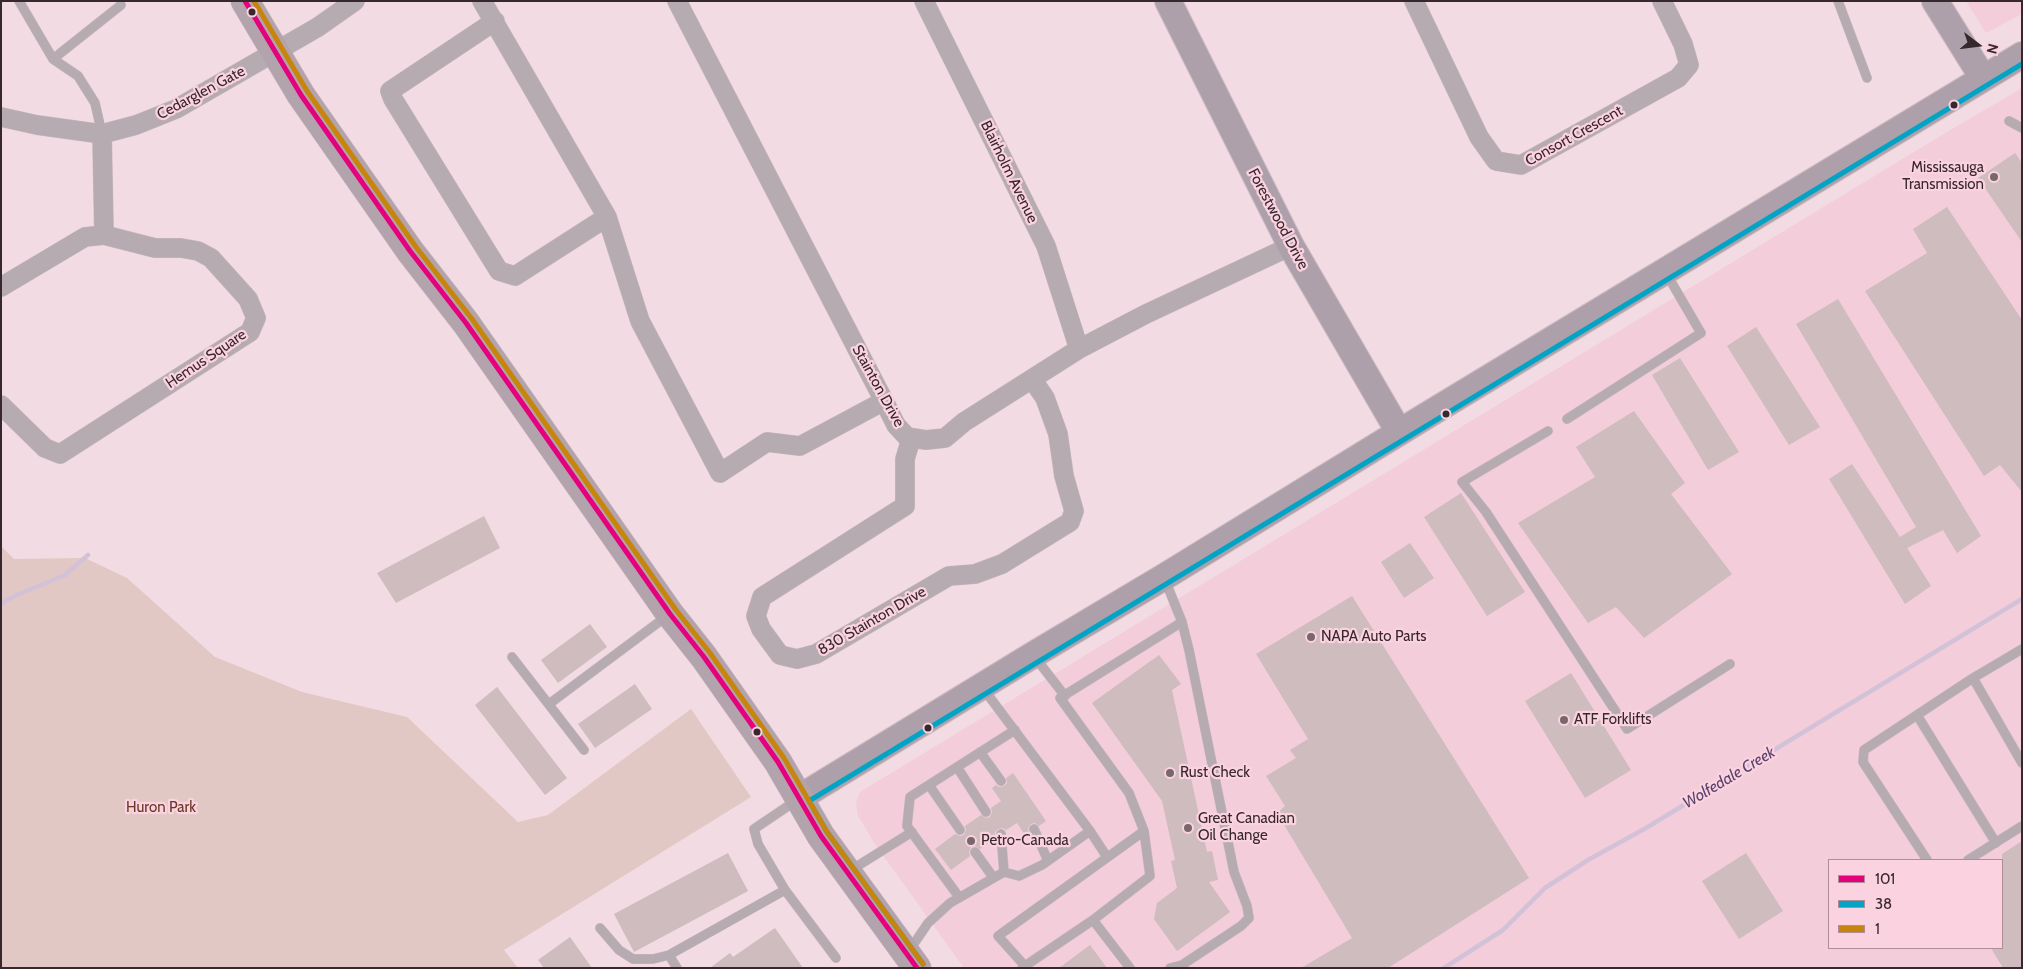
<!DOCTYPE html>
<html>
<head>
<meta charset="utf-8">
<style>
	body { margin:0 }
	#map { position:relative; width:2023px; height:969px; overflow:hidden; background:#f2dbe2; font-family:Cabin,sans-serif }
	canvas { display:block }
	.frame { position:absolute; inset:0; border:2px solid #37282d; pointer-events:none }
	.legend { position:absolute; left:1828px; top:859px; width:175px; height:90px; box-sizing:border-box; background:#fbd2df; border:1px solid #ad8e98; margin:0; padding:6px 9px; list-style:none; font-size:15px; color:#37282d }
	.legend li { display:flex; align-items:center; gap:10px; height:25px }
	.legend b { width:25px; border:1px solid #ad8e98 }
	.north { position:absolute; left:1953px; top:20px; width:50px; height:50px; -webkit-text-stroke:4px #fbd2df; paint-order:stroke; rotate:105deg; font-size:14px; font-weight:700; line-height:20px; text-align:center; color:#37282d }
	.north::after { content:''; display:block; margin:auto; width:18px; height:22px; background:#37282d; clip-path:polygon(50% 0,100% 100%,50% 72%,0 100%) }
</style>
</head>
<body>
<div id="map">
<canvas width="2023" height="969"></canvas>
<div class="frame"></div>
<ul class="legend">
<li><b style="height:6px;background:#e5007d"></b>101</li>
<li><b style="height:6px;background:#03a3c6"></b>38</li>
<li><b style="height:6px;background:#c7860b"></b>1</li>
</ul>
<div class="north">N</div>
</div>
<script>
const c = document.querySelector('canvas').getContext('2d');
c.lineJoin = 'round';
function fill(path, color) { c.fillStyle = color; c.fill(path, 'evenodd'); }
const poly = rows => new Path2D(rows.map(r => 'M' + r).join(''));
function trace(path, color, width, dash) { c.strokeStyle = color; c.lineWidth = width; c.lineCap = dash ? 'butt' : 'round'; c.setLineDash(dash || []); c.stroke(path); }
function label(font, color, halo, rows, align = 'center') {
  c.font = font + ' Cabin,sans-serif'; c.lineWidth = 4.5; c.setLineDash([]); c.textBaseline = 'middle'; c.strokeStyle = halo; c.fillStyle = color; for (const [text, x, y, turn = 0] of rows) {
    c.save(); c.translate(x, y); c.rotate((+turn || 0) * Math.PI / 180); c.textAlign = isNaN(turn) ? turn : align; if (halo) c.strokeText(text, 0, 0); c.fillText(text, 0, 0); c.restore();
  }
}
fill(poly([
	[1966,1,2022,1,2022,14,1986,33],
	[2022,88,2022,968,964,968,875,844,858,816,856,802,860,792,1937,138],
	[1829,860,2002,860,2002,948,1829,948]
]), '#f3cdda');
fill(poly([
	[1,546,14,559,85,558,127,578,215,657,302,692,407,717,518,822,548,815,691,709,751,797,504,950,518,968,1,968]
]), '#e2c8c4');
trace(poly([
	[1,605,5,601,19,594,65,575,88,555],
	[1444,968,1503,930,1545,888,1588,860,1646,828,2022,599]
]), '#d3c1d8', 4.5);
fill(poly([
	[2015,153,2022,163,2022,242,1978,178],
	[1947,207,2022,320,2022,492,2000,465,1984,476,1865,291,1927,253,1913,229],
	[1838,299,1981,536,1957,553,1943,530,1907,548,1931,586,1905,604,1829,479,1852,464,1900,537,1916,527,1796,324],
	[1756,327,1820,427,1789,445,1727,346],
	[1680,358,1739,452,1708,470,1652,375],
	[1634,411,1685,483,1671,494,1732,574,1644,638,1616,607,1588,623,1518,523,1595,477,1576,447],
	[1461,493,1525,592,1487,616,1424,517],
	[484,516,500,548,396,603,377,573],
	[1410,543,1434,578,1404,598,1381,562],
	[1352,596,1529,878,1388,968,1301,968,1352,938,1277,813,1285,806,1266,776,1296,758,1290,750,1308,739,1256,654],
	[590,624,607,647,558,683,541,660],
	[1159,655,1181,684,1172,690,1207,852,1212,851,1218,880,1209,882,1230,912,1177,951,1154,919,1157,903,1177,888,1171,861,1175,860,1162,801,1092,703],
	[1571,673,1631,770,1585,798,1525,701],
	[635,684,652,709,595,748,578,724],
	[497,687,567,778,545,795,475,705],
	[1013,773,1046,821,1039,826,1035,823,1031,824,1028,828,1029,833,1025,835,1017,823,1006,830,1003,828,998,829,995,832,995,838,980,849,975,846,971,847,969,852,970,856,951,870,935,849,955,834,960,836,964,835,966,830,965,826,981,815,986,818,990,817,992,812,991,808,1001,801,992,788,996,785,999,787,1004,786,1007,783,1006,778],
	[2022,841,2022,968,2003,968,1991,948,2002,948,2002,854],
	[728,853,748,891,634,952,614,914],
	[1746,853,1783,911,1739,939,1702,881],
	[775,928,803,968,710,968,730,953,733,957],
	[570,937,592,968,544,968,538,960],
	[1090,945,1107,968,1059,968]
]), '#cebcbf');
const lane = poly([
	[19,1,53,59,78,76,95,103,102,134],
	[1838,1,1867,78],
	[53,59,121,5],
	[2009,121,2022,128],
	[1567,419,1701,333,1666,273],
	[1548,431,1462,482,1486,512,1627,729,1730,664],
	[1165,580,1182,622,1189,650,1234,872,1247,906,1249,918,1241,926,1182,965,1170,968],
	[1034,656,1065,696],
	[512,657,584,750],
	[1973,678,2022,649],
	[549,704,667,616],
	[1917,715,1996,843],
	[980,752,1001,781],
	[957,767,986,812],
	[929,785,960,830],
	[797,800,754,829,758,844,785,890,836,958],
	[1034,829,1048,861],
	[1090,831,1107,857],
	[1001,834,1004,872],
	[975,852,993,877],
	[1927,860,1863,762,1864,750,1973,678,2022,763],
	[1968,860,2022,826],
	[851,870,912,832],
	[959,897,907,826,910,797,1015,730],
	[1093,920,1130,968],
	[600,928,619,950,633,959,653,959,669,955,785,890],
	[909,951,928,923,950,903,1004,872,1019,876,1042,865,1090,831,982,687],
	[669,955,677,968],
	[1025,966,998,936,1144,831,1129,793,1060,698,1182,622],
	[1022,968,1093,920,1150,876,1144,831]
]);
const street = poly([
	[482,1,607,217,640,321,720,473,767,442,800,446,884,401],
	[677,1,884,401,896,425,907,437,926,440,945,438,964,422,1079,349,1146,314,1291,246],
	[924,1,1046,246,1079,349],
	[1414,1,1479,137,1496,161,1521,165,1678,78,1689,65,1683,44,1662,1],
	[495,21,390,91,393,99,499,271,515,276,607,217],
	[1,117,37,125,102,134,136,125,176,109,318,27,355,1],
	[102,134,104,235],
	[1,287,85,237,104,235,155,248,181,248,198,251,211,258,248,299,256,318,250,332,60,454,45,448,1,405],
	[911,439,905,459,905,506,762,597,756,616,761,629,780,655,797,659,816,654,949,576,975,574,1002,564,1070,522,1074,511,1064,476,1058,434,1045,398,1032,379]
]);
const secondary = poly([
	[1168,1,1291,246,1399,432],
	[1935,1,1983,78],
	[799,798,1033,655,1164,577,1421,419,2022,55]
]);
const primary = poly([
	[245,1,301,95,410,251,466,323,670,614,704,657,778,762,821,836,917,968]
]);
trace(lane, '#cbb9bf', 10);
trace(street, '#cbb9bf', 20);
trace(secondary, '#cbb9bf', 28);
trace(primary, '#cbb9bf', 29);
trace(lane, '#b7abb2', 9);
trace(street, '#b7abb2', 19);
trace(secondary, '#aea0aa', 26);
trace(primary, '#b3a3ac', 28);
trace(poly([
	[245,1,301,95,410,251,466,323,670,614,704,657,778,762,821,836,917,968]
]), '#e5007d', 5);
trace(poly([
	[923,964,827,832,809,801,2022,64]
]), '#03a3c6', 5);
trace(poly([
	[254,1,307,91,416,247,472,319,676,610,710,653,784,758,827,832,923,964]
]), '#c7860b', 5);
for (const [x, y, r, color] of [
	[252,12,4.5,"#37282d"],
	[1954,105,4.5,"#37282d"],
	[1994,177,5,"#78676c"],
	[1446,414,4.5,"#37282d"],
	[1311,637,5,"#78676c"],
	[1564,720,5,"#78676c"],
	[928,728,4.5,"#37282d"],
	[757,732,4.5,"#37282d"],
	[1170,773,5,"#78676c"],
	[1188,828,5,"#78676c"],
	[971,841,5,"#78676c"]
]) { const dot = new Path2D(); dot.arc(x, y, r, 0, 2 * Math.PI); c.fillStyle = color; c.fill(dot); trace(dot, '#fbd2df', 2); }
label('15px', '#37282d', '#fbd2df', [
	["Cedarglen Gate",201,93,-28],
	["Consort Crescent",1574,136,-29],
	["Blairholm Avenue",1009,172,64],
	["Forestwood Drive",1278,219,62],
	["Hemus Square",206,359,-34],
	["Stainton Drive",878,386,61],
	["830 Stainton Drive",872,621,-30]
]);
label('15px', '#37282d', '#fbd2df', [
	["Mississauga",1984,168,"right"],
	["Transmission",1984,185,"right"],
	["NAPA Auto Parts",1321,637],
	["ATF Forklifts",1574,720],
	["Rust Check",1180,773],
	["Great Canadian",1198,819],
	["Oil Change",1198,836],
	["Petro-Canada",981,841]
], 'left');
label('15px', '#663823', '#fbd2df', [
	["Huron Park",161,808]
]);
label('italic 16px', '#59426c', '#fbd2df', [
	["Wolfedale Creek",1729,778,-31]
]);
</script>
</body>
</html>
